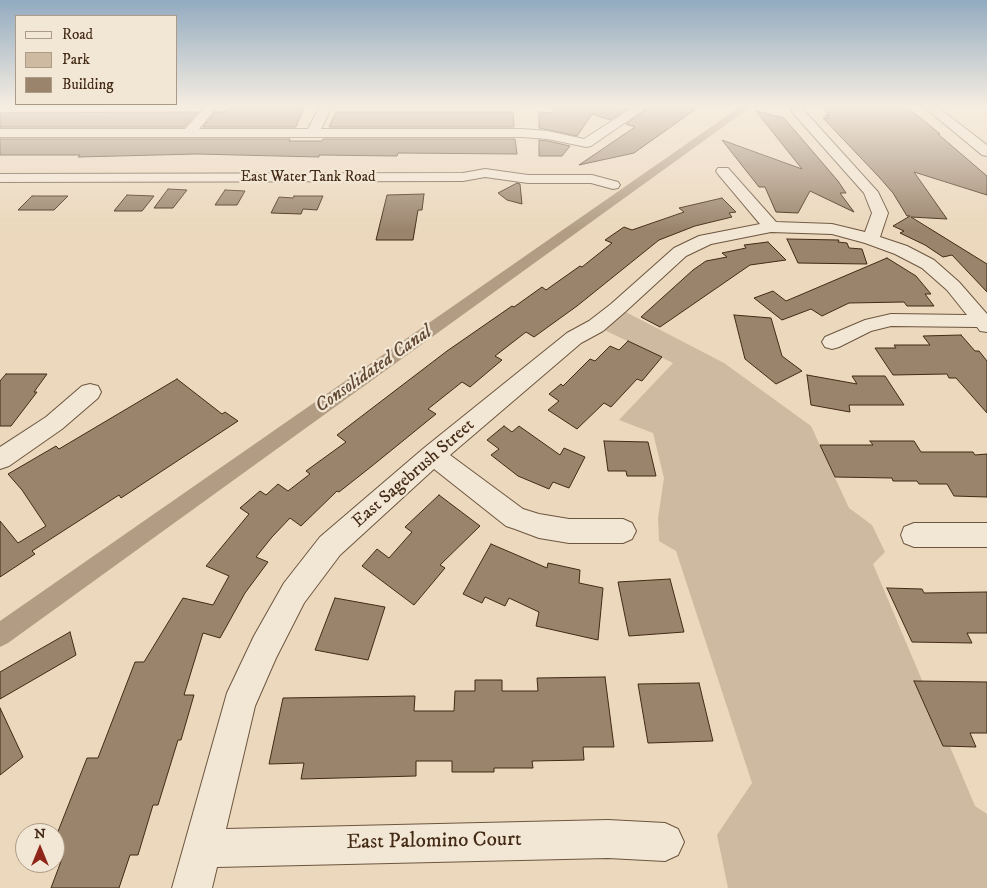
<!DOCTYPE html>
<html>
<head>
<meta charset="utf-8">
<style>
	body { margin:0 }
	#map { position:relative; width:987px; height:888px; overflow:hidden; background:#ebd8bd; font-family:"IM FELL DW Pica",serif }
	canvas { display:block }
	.legend { position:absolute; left:15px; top:15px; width:162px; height:90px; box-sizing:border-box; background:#f2e6d4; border:1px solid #ac9b88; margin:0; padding:6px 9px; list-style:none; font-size:15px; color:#432a15 }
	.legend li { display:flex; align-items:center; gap:10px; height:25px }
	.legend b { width:25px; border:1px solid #ac9b88 }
	.north { position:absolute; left:15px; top:823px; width:50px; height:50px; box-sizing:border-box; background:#f2e6d4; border:1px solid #ac9b88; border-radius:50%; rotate:0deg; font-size:14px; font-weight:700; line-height:20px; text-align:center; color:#432a15 }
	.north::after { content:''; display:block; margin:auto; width:18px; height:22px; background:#8f2418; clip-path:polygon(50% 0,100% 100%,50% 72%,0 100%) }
</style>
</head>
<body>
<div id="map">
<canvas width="987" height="888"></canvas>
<ul class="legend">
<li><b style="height:6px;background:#f2e6d4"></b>Road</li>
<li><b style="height:14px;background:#cebaa0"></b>Park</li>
<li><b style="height:14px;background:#9a846c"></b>Building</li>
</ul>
<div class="north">N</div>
</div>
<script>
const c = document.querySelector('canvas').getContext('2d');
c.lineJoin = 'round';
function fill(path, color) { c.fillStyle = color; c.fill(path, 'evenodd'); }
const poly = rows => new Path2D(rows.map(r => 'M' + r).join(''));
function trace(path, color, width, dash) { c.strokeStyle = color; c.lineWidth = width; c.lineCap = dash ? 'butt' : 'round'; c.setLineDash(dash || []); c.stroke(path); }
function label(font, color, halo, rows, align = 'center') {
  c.font = font + ' "IM FELL DW Pica",serif'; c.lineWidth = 4.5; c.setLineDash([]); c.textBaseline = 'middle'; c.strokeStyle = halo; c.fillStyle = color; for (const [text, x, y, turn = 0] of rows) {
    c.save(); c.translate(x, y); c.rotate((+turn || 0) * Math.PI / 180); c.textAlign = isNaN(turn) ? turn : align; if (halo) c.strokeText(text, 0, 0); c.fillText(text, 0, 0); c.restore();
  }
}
fill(poly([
	[618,308,724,363,811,426,849,508,872,525,885,552,873,564,975,806,987,814,987,888,728,888,717,835,752,783,676,551,659,541,658,518,664,478,653,433,619,420,673,363,596,326]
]), '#cebaa0');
fill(poly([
	[741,106,752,106,8,643,0,647,0,621,741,106]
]), '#b29d84');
const building = poly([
	[231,106,300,106,299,107,304,107,296,127,203,127,215,112,224,112,231,106],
	[554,106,632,106,610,120,592,114,577,136,539,128,539,112,553,113,554,106],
	[651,106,700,106,634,153,579,165,635,127,626,124,651,106],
	[824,106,906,106,940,134,938,134,987,176,987,195,914,172,947,219,911,217,987,264,987,292,952,255,943,257,925,245,900,233,904,231,893,226,910,216,907,216,893,193,879,177,823,118,829,118,825,115,829,115,822,107,826,107,824,106],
	[756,111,784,118,838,181,846,193,840,193,854,212,810,191,798,213,776,212,765,187,759,187,722,140,802,169,756,111],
	[181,112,198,112,184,127,0,127,0,113,181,112],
	[336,112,513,112,514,127,329,127,336,112],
	[0,139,290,139,289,141,322,141,323,139,515,139,517,154,398,153,397,156,319,155,319,157,197,154,78,157,80,155,0,155,0,139],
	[539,140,548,141,570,146,562,156,539,156,539,140],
	[517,183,520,184,522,204,507,200,498,193,517,183],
	[168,189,187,190,173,208,154,208,168,189],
	[225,190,245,191,237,205,215,205,225,190],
	[424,194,422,210,418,210,413,240,376,240,387,195,424,194],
	[127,195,154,196,142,211,114,211,127,195],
	[32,196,68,196,54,210,18,210,32,196],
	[294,196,323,196,317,210,303,209,301,214,271,213,279,197,293,198,294,196],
	[722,198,736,212,729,213,732,217,695,226,659,240,577,306,534,337,526,332,495,356,502,360,470,387,462,382,428,409,436,414,372,466,339,492,337,491,301,526,290,518,272,537,256,557,268,562,245,593,220,638,203,633,184,695,194,695,181,740,178,740,158,805,153,805,138,855,130,855,119,888,51,888,63,856,55,856,55,839,87,758,98,758,135,662,144,662,183,598,213,605,229,576,206,566,249,514,240,508,260,491,266,495,278,484,288,491,310,474,306,471,346,442,337,435,447,351,512,306,514,307,542,287,546,290,580,266,582,267,612,243,605,240,624,227,632,230,684,212,679,208,722,198],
	[787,239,839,240,838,242,847,243,849,248,862,249,867,264,798,263,787,239],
	[768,242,786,260,750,265,660,327,641,317,693,270,706,261,727,257,722,253,746,248,744,245,768,242],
	[887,258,916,276,931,294,925,294,934,306,907,306,904,302,849,303,822,316,811,309,782,320,754,298,773,291,786,301,887,258],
	[734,315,771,318,782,356,802,371,776,384,745,359,734,315],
	[961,335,975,351,979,351,987,361,987,413,956,378,949,378,947,374,893,375,875,348,896,348,894,345,930,345,923,336,961,335],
	[628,341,662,357,642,381,637,379,611,407,604,403,577,429,548,410,559,401,549,394,561,384,563,386,590,359,595,361,610,346,619,350,628,341],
	[6,374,47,374,34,392,37,392,11,426,0,426,0,381,6,374],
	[807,375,857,384,852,376,885,376,904,405,849,405,850,412,811,405,807,375],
	[177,379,222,414,225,412,238,421,121,498,119,495,32,551,35,554,0,577,0,521,18,543,46,526,22,490,8,474,56,446,59,449,177,379],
	[504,426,512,432,519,426,560,455,564,448,585,457,569,488,553,482,549,489,518,476,491,455,499,449,487,440,504,426],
	[604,441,648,442,656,476,627,476,626,471,608,471,604,441],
	[870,441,914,441,921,452,973,452,975,455,987,454,987,497,954,496,947,484,919,484,917,481,893,481,892,478,835,477,820,445,873,445,870,441],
	[439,495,480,526,440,565,445,568,414,605,362,566,377,549,389,558,412,532,405,527,439,495],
	[491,544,547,568,548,563,580,570,579,583,603,588,598,640,536,626,539,612,509,598,505,606,485,597,482,603,463,594,491,544],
	[670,579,684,632,629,636,618,582,670,579],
	[887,588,922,589,924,593,987,592,987,633,967,633,972,643,912,642,887,588],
	[335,598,385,607,368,660,315,650,335,598],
	[70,632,76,655,0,699,0,672,70,632],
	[605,677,614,747,583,747,584,760,532,761,533,768,494,768,494,772,452,772,452,761,416,761,416,776,301,779,304,763,269,764,283,698,415,696,414,711,454,711,455,691,475,691,475,680,502,680,502,691,538,691,537,678,605,677],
	[914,681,987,682,987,733,970,733,976,747,943,746,914,681],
	[699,683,713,741,648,743,638,684,699,683],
	[0,708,23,757,0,775,0,708]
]);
fill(building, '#9a846c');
trace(building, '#432a15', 1);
const minor = poly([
	[206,106,218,106,199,129,308,129,320,106,332,106,321,129,522,129,548,131,584,139,635,106,649,106,591,146,586,147,548,139,522,137,0,137,0,129,185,129,206,106],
	[797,106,801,107,878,192,888,213,880,237,907,246,934,260,959,282,987,314,987,332,980,331,977,327,891,326,871,331,839,347,832,349,825,347,822,342,825,337,865,320,891,314,967,315,947,290,922,268,895,254,865,243,832,234,771,232,711,244,686,256,625,312,603,331,581,343,450,455,523,509,539,514,569,519,623,519,632,523,636,531,632,539,623,543,569,543,539,538,515,529,506,526,434,469,340,555,304,603,276,658,255,706,226,829,608,820,665,823,678,829,684,842,678,855,665,861,608,858,217,867,212,888,172,888,227,693,254,636,284,583,320,537,424,448,567,333,589,321,611,304,674,248,699,236,760,224,718,174,716,171,718,168,728,168,776,222,832,224,865,232,872,213,864,193,793,113,791,110,797,106],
	[923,106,936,106,987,145,987,156,982,155,923,106],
	[485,169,528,175,592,175,618,182,620,185,618,188,613,189,591,183,528,183,485,177,463,181,0,182,0,174,463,173,485,169],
	[90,384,98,386,101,392,98,398,62,429,9,466,0,469,0,447,46,417,82,386,90,384],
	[914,523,987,523,987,547,914,547,904,543,901,535,904,527,914,523]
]);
trace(minor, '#6d563f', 2);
fill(minor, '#f2e6d4');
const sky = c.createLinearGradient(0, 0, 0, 230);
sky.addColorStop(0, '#92abc0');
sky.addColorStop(0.46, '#f6ede1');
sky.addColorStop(1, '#f6ede100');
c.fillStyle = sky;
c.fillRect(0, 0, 987, 230);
label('15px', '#432a15', '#f2e6d4', [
	["East Water Tank Road",308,178]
]);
label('18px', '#432a15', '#f2e6d4', [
	["East Sagebrush Street",414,474,-41]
]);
label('italic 19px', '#5f4731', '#f2e6d4', [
	["Consolidated Canal",374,370,-35]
]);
label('21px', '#432a15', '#f2e6d4', [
	["East Palomino Court",434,842,-1]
]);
</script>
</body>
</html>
